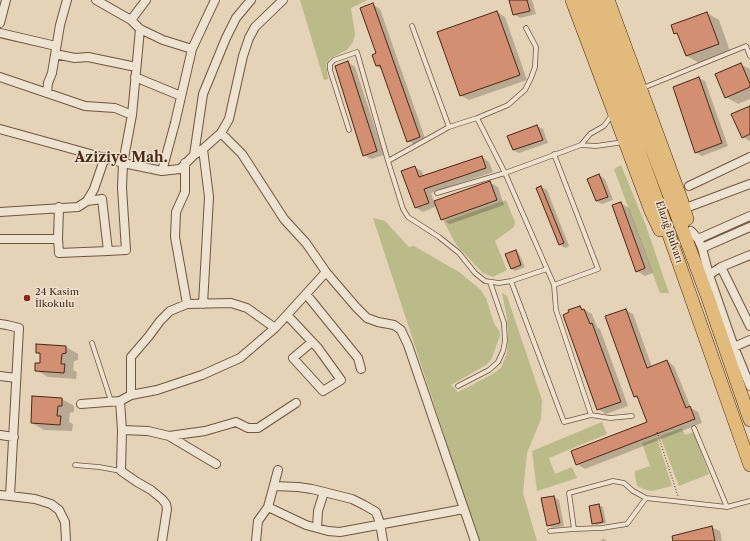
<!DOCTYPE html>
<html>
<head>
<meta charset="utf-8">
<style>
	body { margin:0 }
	canvas { display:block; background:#e5d3b7 }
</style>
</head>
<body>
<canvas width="750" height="541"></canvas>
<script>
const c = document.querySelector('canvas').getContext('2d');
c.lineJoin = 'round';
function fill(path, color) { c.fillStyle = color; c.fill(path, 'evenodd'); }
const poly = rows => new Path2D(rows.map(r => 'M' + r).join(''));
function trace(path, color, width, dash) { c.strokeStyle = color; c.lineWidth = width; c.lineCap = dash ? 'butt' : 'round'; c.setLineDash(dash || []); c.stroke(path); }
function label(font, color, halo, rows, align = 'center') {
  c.font = font + ' "Libre Caslon Text",serif'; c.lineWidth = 3; c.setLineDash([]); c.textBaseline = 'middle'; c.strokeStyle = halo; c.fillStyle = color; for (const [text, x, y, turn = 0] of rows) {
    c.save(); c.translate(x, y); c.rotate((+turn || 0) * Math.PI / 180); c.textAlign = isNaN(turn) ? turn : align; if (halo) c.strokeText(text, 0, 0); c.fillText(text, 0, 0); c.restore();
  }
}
fill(poly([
	[300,0,368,0,351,8,355,34,353,42,347,50,329,59,326,65,328,79,324,80],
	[621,165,646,226,669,293,660,293,614,169],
	[506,200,515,222,514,227,495,241,507,270,493,277,483,273,457,246,444,222],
	[373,218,385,221,409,247,414,246,459,272,480,289,486,298,494,323,499,331,500,336,491,360,486,365,451,385,458,392,491,375,501,368,507,353,508,336,507,318,502,293,507,296,542,400,541,419,527,453,523,493,537,541,479,541],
	[602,422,607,434,549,458,555,474,572,467,577,478,537,491,532,451],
	[682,428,685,435,694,432,709,474,679,486,660,436],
	[657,438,672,486,652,491,646,490,637,486,635,475,635,471,650,466,642,443]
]), '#bbba89');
fill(poly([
	[510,0,532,0,536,14,520,18,514,14],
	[372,4,380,9,426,141,415,145,408,141,383,70,376,66,378,54],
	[497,12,505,17,527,80,469,100,460,95],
	[707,13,719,20,730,51,699,63,687,56,679,35,675,33],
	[348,62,355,67,384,155,371,159,364,155],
	[740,64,750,69,750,99,738,104,726,97],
	[699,78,705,81,728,146,702,156,696,152,674,87],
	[750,107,750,141,743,137],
	[537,126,543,129,548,143,519,153,513,150],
	[482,157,489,162,493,172,431,193,434,202,489,182,498,187,504,205,450,224,442,220,437,206,423,212,416,208,402,172,414,167,422,171,424,177],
	[599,175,605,179,613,200,602,204,596,201],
	[541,187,547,190,569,246,565,248,559,244],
	[620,203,629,208,653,273,645,276,637,271],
	[516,251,519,254,525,267,515,271,512,269],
	[580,307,592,314,597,327,600,329,628,406,606,414,598,409],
	[626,310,633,314,652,367,667,361,674,366,691,408,698,412,702,423,585,469,577,464,649,422,639,399,635,397,607,317],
	[37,345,66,347,78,354,78,360,74,361,73,370,77,372,76,379,48,377,36,370,41,364,41,355,37,352],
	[62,399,74,406,74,412,70,413,69,422,73,424,72,431,44,430,32,423],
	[554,497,559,500,564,526,553,528,548,525],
	[599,505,603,507,606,523,597,525,593,523],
	[711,527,720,531,722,541,674,541],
	[602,539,605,539,606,541,601,541]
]), '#0003');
const building = poly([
	[509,0,527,0,530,11,513,15,509,0],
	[373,3,420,137,407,142,380,65,376,66,372,55,376,53,360,8,373,3],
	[497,11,520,75,460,96,437,32,497,11],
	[707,12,719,44,686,56,677,33,674,34,671,25,707,12],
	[348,61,377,151,363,156,335,66,348,61],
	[741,63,750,84,750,87,725,98,715,74,741,63],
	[699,77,722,143,695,153,673,87,699,77],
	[750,106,750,134,742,138,731,114,750,106],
	[537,125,543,140,513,150,507,136,537,125],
	[482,156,486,168,424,189,429,203,415,208,401,171,415,166,419,177,482,156],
	[599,174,608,197,596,201,587,179,599,174],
	[490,181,497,200,441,220,434,201,490,181],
	[541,186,564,243,559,245,536,188,541,186],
	[621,202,645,268,636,272,612,205,621,202],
	[516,250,521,265,511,269,505,254,516,250],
	[580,306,582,310,584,309,590,324,592,323,621,402,597,410,563,315,569,312,568,310,580,306],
	[626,309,647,368,667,360,686,408,690,406,695,419,576,465,571,451,647,422,637,396,634,397,605,316,626,309],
	[36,344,66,346,66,353,62,354,61,364,65,364,64,373,35,371,35,363,40,363,40,353,36,353,36,344],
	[32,396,62,398,62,406,58,406,57,416,61,416,60,425,31,423,32,396],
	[554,496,560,523,547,526,541,498,554,496],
	[599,504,603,522,592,524,589,506,599,504],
	[712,526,715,541,673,541,672,536,712,526]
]);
fill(building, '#d38f71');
trace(building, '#4a2915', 1);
const service = poly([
	[412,26,449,127],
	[526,28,536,47,535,67,531,78,525,90,508,105,477,118,449,127,388,161,403,209,408,217,439,237,459,253,475,273,485,281,499,283,511,281,547,269],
	[643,88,746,46,750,56],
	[477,118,505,173,554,285,556,310,591,415],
	[349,130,330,70,330,64,334,60,357,52,388,161],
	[581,145,590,134,604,126,612,115],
	[437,193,505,173,581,145,596,146,624,142],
	[511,281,564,422,591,415,610,418,632,416],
	[554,285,598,269,554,154],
	[92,343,111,401],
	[458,386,489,370,498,362,503,351,505,341,504,323,490,282],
	[694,428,727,507],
	[75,465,99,467,121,471],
	[574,529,569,493,613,481,624,483,633,491,646,498,727,507,750,501],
	[550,531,574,529,602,528,627,524,646,498]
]);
const minor = poly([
	[96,0,131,20,140,29,163,40,192,49],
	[131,20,146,0],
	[0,23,6,0],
	[0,33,56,46],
	[55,54,75,58,88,57,136,67],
	[0,77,85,106,115,108,132,115],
	[135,77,181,96],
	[47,93,48,83,52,73,60,25,67,0],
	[0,129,123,163,162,171,180,169,194,155,203,149,221,133,229,119,243,56,249,38,255,27,283,0],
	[221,133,242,154,284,219,306,243,326,272,356,307,367,318,378,322,394,325,401,330,408,345,475,541],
	[194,155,203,94,226,38,236,18,251,0],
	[185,163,185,192,176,212,175,237,187,304],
	[162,171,175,123,192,49,215,0],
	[689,186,750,157],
	[87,201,102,199,108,251,126,250,122,188,123,163,132,115,140,29],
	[59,207,58,239,59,253,108,251],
	[683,209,750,184],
	[0,212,78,207,87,201,94,189,105,157],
	[691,231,698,239,702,248,709,275,734,347,750,386],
	[0,239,58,239],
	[698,239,750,216],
	[702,248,750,227],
	[721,267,750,326],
	[709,275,721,267,750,255],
	[306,294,358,358,361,369],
	[203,304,209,197,203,149],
	[287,315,318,348,341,380,323,391,293,358,312,342],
	[0,324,7,325,19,328,10,496,35,499,51,504,59,510,65,522,66,541],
	[734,347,750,340],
	[0,376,16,378],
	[131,395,131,357,149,336,160,321,170,311,187,304,231,303,247,308,275,328],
	[120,401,122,430,148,431,169,436,216,464],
	[81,404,120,401,131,395,157,390,202,375,240,358,275,328,326,272],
	[122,430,121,471,137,482,151,490,162,499,166,504,167,509,162,541],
	[0,435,14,437],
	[169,436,205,431,236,422,248,428,258,428,296,403],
	[274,486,298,487,312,489,352,499,364,505,376,512,380,523,383,541],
	[0,495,10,496],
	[268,507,306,525,328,531,340,532,464,509],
	[317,528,318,511,324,492],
	[256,541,258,521,268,507,278,470]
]);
const trunk = poly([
	[572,0,651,211,660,230],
	[584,0,660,209,750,465],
	[596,0,707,295,750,420],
	[608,0,682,202,687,219]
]);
trace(service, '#71543e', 5.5);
trace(minor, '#71543e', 10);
trace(trunk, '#4a2915', 14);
trace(poly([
	[657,432,678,496]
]), '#4a2915', 1, [1, 2]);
trace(service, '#eee2d0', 4);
trace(minor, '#eee2d0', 8);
trace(trunk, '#e2ba7c', 13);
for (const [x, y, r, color] of [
	[27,298,4,"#8f2418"]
]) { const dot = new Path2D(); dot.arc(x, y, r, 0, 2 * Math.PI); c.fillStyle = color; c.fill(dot); trace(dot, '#eee2d0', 1.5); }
label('10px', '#4a2915', '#eee2d0', [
	["Elazığ Bulvarı",669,232,71]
]);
label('10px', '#4a2915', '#eee2d0', [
	["24 Kasim",35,292],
	["İlkokulu",35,304]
], 'left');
label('bold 14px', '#4a2915', '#eee2d0', [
	["Aziziye Mah.",121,158]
]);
</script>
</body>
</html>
